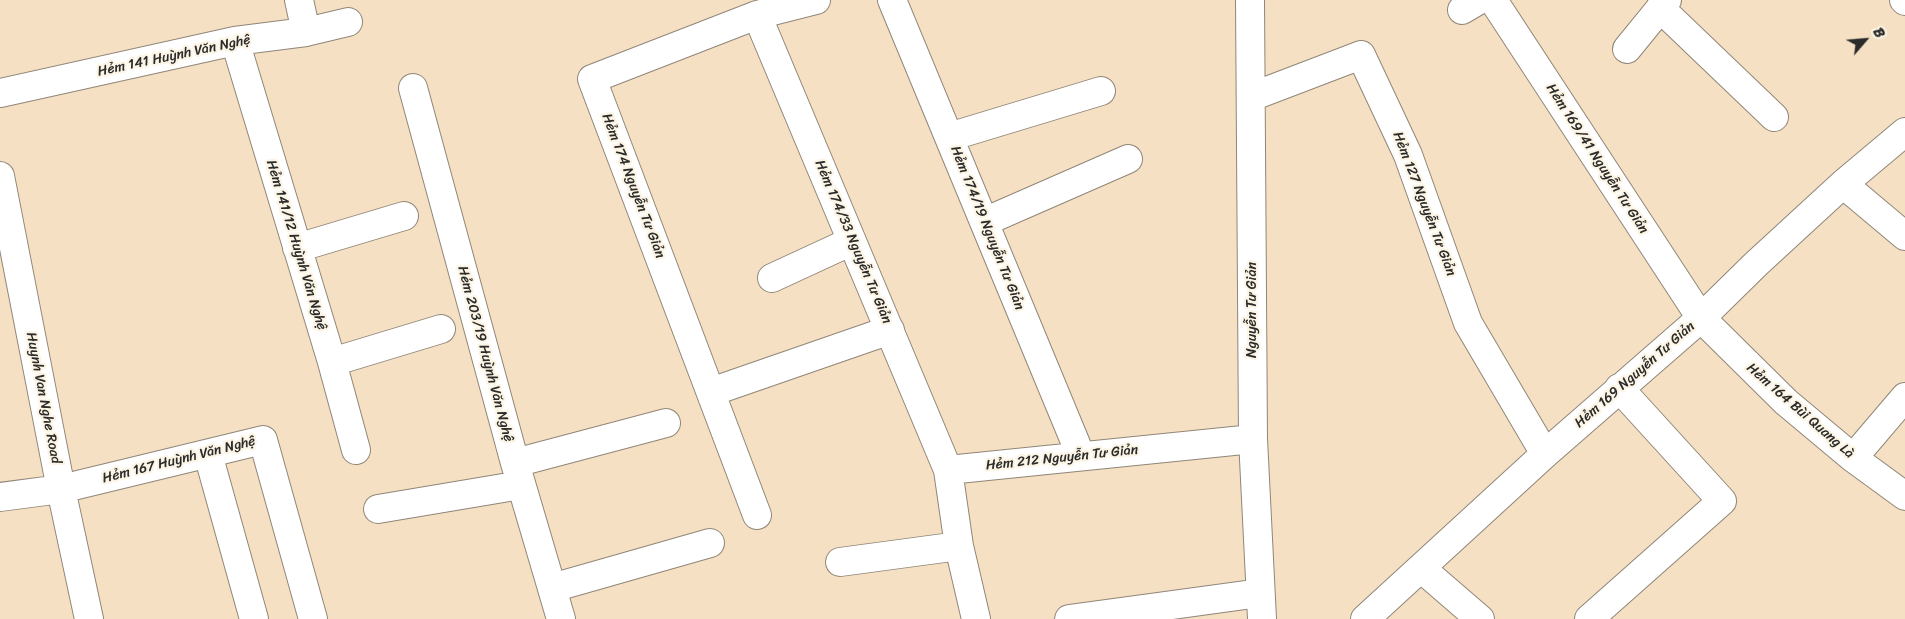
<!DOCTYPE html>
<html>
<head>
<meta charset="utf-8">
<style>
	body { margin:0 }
	#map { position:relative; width:1905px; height:619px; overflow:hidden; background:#f5e0c4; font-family:Sriracha,sans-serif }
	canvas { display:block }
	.north { position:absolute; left:1840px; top:15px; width:50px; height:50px; -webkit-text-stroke:4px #fcf5e5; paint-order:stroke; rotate:63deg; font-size:14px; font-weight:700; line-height:20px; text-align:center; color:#2b2b2b }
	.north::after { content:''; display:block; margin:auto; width:18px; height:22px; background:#2b2b2b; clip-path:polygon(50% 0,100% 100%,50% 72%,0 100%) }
</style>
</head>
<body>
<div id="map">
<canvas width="1905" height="619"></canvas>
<div class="north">B</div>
</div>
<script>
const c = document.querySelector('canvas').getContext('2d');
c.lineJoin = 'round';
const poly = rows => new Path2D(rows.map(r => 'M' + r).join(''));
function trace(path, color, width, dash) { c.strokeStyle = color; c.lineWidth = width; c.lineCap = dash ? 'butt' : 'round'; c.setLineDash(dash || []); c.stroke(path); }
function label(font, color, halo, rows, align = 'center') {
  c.font = font + ' Sriracha,sans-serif'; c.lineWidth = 4.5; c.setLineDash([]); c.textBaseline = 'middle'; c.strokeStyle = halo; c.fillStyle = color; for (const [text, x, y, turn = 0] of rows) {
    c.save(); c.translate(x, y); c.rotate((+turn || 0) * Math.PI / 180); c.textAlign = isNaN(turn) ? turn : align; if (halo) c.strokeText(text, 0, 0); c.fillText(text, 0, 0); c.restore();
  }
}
const minor = poly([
	[299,0,306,32],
	[892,0,1081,456],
	[1250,0,1253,439,1262,619],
	[1493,0,1701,318,1786,402,1853,458,1905,496],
	[1904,0,1905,1],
	[1660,8,1774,117],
	[1462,10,1479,0],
	[757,15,948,470,959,546,976,619],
	[235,41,332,362,356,450],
	[1627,49,1667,0],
	[413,88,515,463,561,619],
	[0,93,235,41,306,32,348,22],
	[1251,97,1361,55,1408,155,1468,323,1545,454],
	[949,137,1101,91],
	[0,176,61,489,89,619],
	[1843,184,1905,236],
	[984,222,1128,159],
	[297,248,404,216],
	[772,278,852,241],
	[332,362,441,329],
	[711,392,890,330],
	[208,454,254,619],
	[1853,458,1905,397],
	[515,463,666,423],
	[948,470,1253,439],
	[0,497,61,489,263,440,313,619],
	[378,509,521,485],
	[757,515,592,79,757,15,816,0],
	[840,562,959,546],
	[1422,569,1480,619],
	[552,588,710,543],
	[1069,619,1260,593],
	[1365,619,1545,454,1701,318,1756,264,1843,184,1905,132],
	[1589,619,1722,501,1619,388]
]);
trace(minor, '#908678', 30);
trace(minor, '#fff', 28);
label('14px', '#2b2b2b', '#fcf5e5', [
	["Hẻm 141 Huỳnh Văn Nghệ",174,56,-12],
	["Hẻm 169/41 Nguyễn Tư Giản",1597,159,57],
	["Hẻm 174 Nguyễn Tư Giản",633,186,69],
	["Hẻm 127 Nguyễn Tư Giản",1424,204,69],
	["Hẻm 174/19 Nguyễn Tư Giản",987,228,68],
	["Hẻm 174/33 Nguyễn Tư Giản",853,242,67],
	["Hẻm 141/12 Huỳnh Văn Nghệ",296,245,73],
	["Nguyễn Tư Giản",1252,310,-90],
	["Hẻm 203/19 Huỳnh Văn Nghệ",485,354,75],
	["Hẻm 169 Nguyễn Tư Giản",1635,375,-41],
	["Huynh Van Nghe Road",43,398,79],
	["Hẻm 164 Bùi Quang Là",1800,411,41],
	["Hẻm 212 Nguyễn Tư Giản",1062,458,-6],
	["Hẻm 167 Huỳnh Văn Nghệ",179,460,-14]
]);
</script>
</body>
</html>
